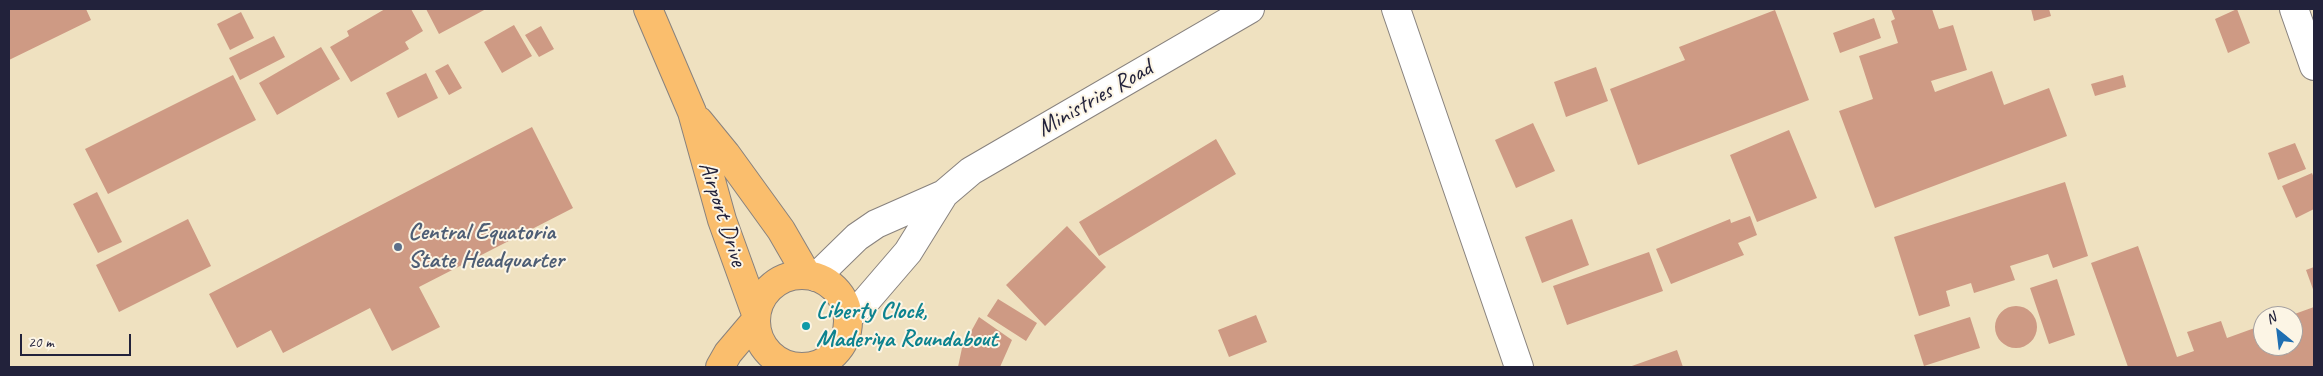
<!DOCTYPE html>
<html>
<head>
<meta charset="utf-8">
<style>
	body { margin:0 }
	#map { position:relative; width:2323px; height:376px; overflow:hidden; background:#efe1c0; font-family:Caveat,sans-serif }
	canvas { display:block }
	.frame { position:absolute; inset:0; border:10px solid #22223b; pointer-events:none }
	.north { position:absolute; left:2253px; top:306px; width:50px; height:50px; box-sizing:border-box; background:#fcf5e5; border:1px solid #a5a1a1; border-radius:50%; rotate:331deg; font-size:14px; font-weight:700; line-height:20px; text-align:center; color:#22223b }
	.north::after { content:''; display:block; margin:auto; width:18px; height:22px; background:#1f6fb2; clip-path:polygon(50% 0,100% 100%,50% 72%,0 100%) }
	.scale { position:absolute; left:20px; top:334px; width:111px; height:22px; box-sizing:border-box; border:2px solid #22223b; border-top:0; padding-left:6px; font-size:15px; line-height:18px; white-space:nowrap; color:#22223b; -webkit-text-stroke:4px #fcf5e5; paint-order:stroke }
</style>
</head>
<body>
<div id="map">
<canvas width="2323" height="376"></canvas>
<div class="frame"></div>
<div class="north">N</div>
<div class="scale">20 m</div>
</div>
<script>
const c = document.querySelector('canvas').getContext('2d');
c.lineJoin = 'round';
function fill(path, color) { c.fillStyle = color; c.fill(path, 'evenodd'); }
const poly = rows => new Path2D(rows.map(r => 'M' + r).join(''));
function trace(path, color, width, dash) { c.strokeStyle = color; c.lineWidth = width; c.lineCap = dash ? 'butt' : 'round'; c.setLineDash(dash || []); c.stroke(path); }
function label(font, color, halo, rows, align = 'center') {
  c.font = font + ' Caveat,sans-serif'; c.lineWidth = 4; c.setLineDash([]); c.textBaseline = 'middle'; c.strokeStyle = halo; c.fillStyle = color; for (const [text, x, y, turn = 0] of rows) {
    c.save(); c.translate(x, y); c.rotate((+turn || 0) * Math.PI / 180); c.textAlign = isNaN(turn) ? turn : align; if (halo) c.strokeText(text, 0, 0); c.fillText(text, 0, 0); c.restore();
  }
}
fill(poly([
	[9,9,86,9,91,20,9,60],
	[385,9,411,9,423,31,405,42,409,49,351,82,330,47,349,36,347,31],
	[426,9,486,9,439,34],
	[1891,9,1932,9,1939,29,1953,25,1967,70,1931,81,1935,92,1992,71,2004,105,2049,88,2067,136,1875,208,1839,111,1873,99,1859,56,1898,43,1891,21,1895,19],
	[2031,9,2049,9,2051,16,2034,21],
	[2237,9,2250,43,2228,53,2215,19],
	[1775,10,1809,100,1638,165,1610,89,1685,60,1679,47],
	[241,12,254,38,230,50,217,24],
	[1874,18,1881,38,1840,53,1833,33],
	[514,25,532,56,502,73,484,42],
	[541,26,554,49,539,57,525,35],
	[274,36,285,57,240,80,229,58],
	[321,47,340,79,277,115,259,83],
	[448,64,462,88,449,95,435,71],
	[1596,67,1608,101,1566,117,1554,82],
	[426,73,438,98,398,118,386,93],
	[233,75,256,120,108,194,85,149],
	[2123,75,2126,87,2095,96,2091,84],
	[1533,123,1555,171,1516,188,1495,140],
	[532,127,573,208,419,287,440,327,392,351,370,308,283,353,271,330,237,348,209,294],
	[1789,130,1817,198,1757,222,1730,155],
	[1216,139,1236,174,1099,256,1079,222],
	[2295,143,2306,169,2278,180,2268,153],
	[2312,173,2314,178,2314,209,2296,218,2282,186],
	[2065,182,2088,256,2053,268,2048,254,2010,266,2015,280,1974,293,1971,283,1946,291,1950,306,1919,316,1894,237],
	[97,192,122,242,98,253,73,204],
	[1750,216,1757,235,1738,243,1744,255,1671,284,1656,249,1730,219,1731,223],
	[188,219,211,266,119,312,96,265],
	[1572,219,1589,265,1542,283,1525,237],
	[1067,226,1106,267,1045,326,1006,285],
	[2138,246,2177,357,2194,351,2187,332,2221,321,2227,338,2263,325,2263,346,2293,346,2293,316,2289,316,2314,307,2314,367,2128,367,2091,263],
	[1649,252,1663,291,1567,325,1553,286],
	[2314,267,2314,292,2306,270],
	[2057,279,2075,335,2049,344,2030,288],
	[998,299,1037,323,1026,341,987,316],
	'1995 327a21 21 0 1 1 42 0a21 21 0 1 1-42 0Z',
	[1256,315,1267,342,1229,357,1218,330],
	[979,317,1012,340,1000,367,958,367,962,348],
	[1970,317,1980,348,1924,366,1914,335],
	[1677,350,1683,367,1629,367]
]), '#ce9a84');
const minor = poly([
	[1396,9,1519,367],
	[2294,9,2314,66]
]);
const tertiary = poly([
	[816,277,857,237,876,224,944,194],
	[848,317,865,302,908,252,944,194,971,171,1250,9]
]);
const primary = poly([
	[648,9,692,112,722,220,756,314],
	[699,121,726,154,781,230,807,275],
	'756 321a46 46 0 1 1 92 0a46 46 0 1 1-92 0Z',
	[720,367,728,353,756,320]
]);
trace(minor, '#88827e', 30);
trace(tertiary, '#88827e', 30);
trace(primary, '#88827e', 30);
trace(minor, '#fff', 28);
trace(tertiary, '#fff', 28);
trace(primary, '#fabe6d', 28);
for (const [x, y, r, color] of [
	[398,247,5,"#5c6f8a"],
	[806,326,5,"#0f9aa8"]
]) { const dot = new Path2D(); dot.arc(x, y, r, 0, 2 * Math.PI); c.fillStyle = color; c.fill(dot); trace(dot, '#fcf5e5', 2); }
label('24px', '#22223b', '#fcf5e5', [
	["Ministries Road",1095,99,-30],
	["Airport Drive",722,214,72]
]);
label('bold 24px', '#4e5e75', '#fcf5e5', [
	["Central Equatoria",408,233],
	["State Headquarter",408,261]
], 'left');
label('bold 24px', '#0d838f', '#fcf5e5', [
	["Liberty Clock,",816,312],
	["Maderiya Roundabout",816,340]
], 'left');
</script>
</body>
</html>
